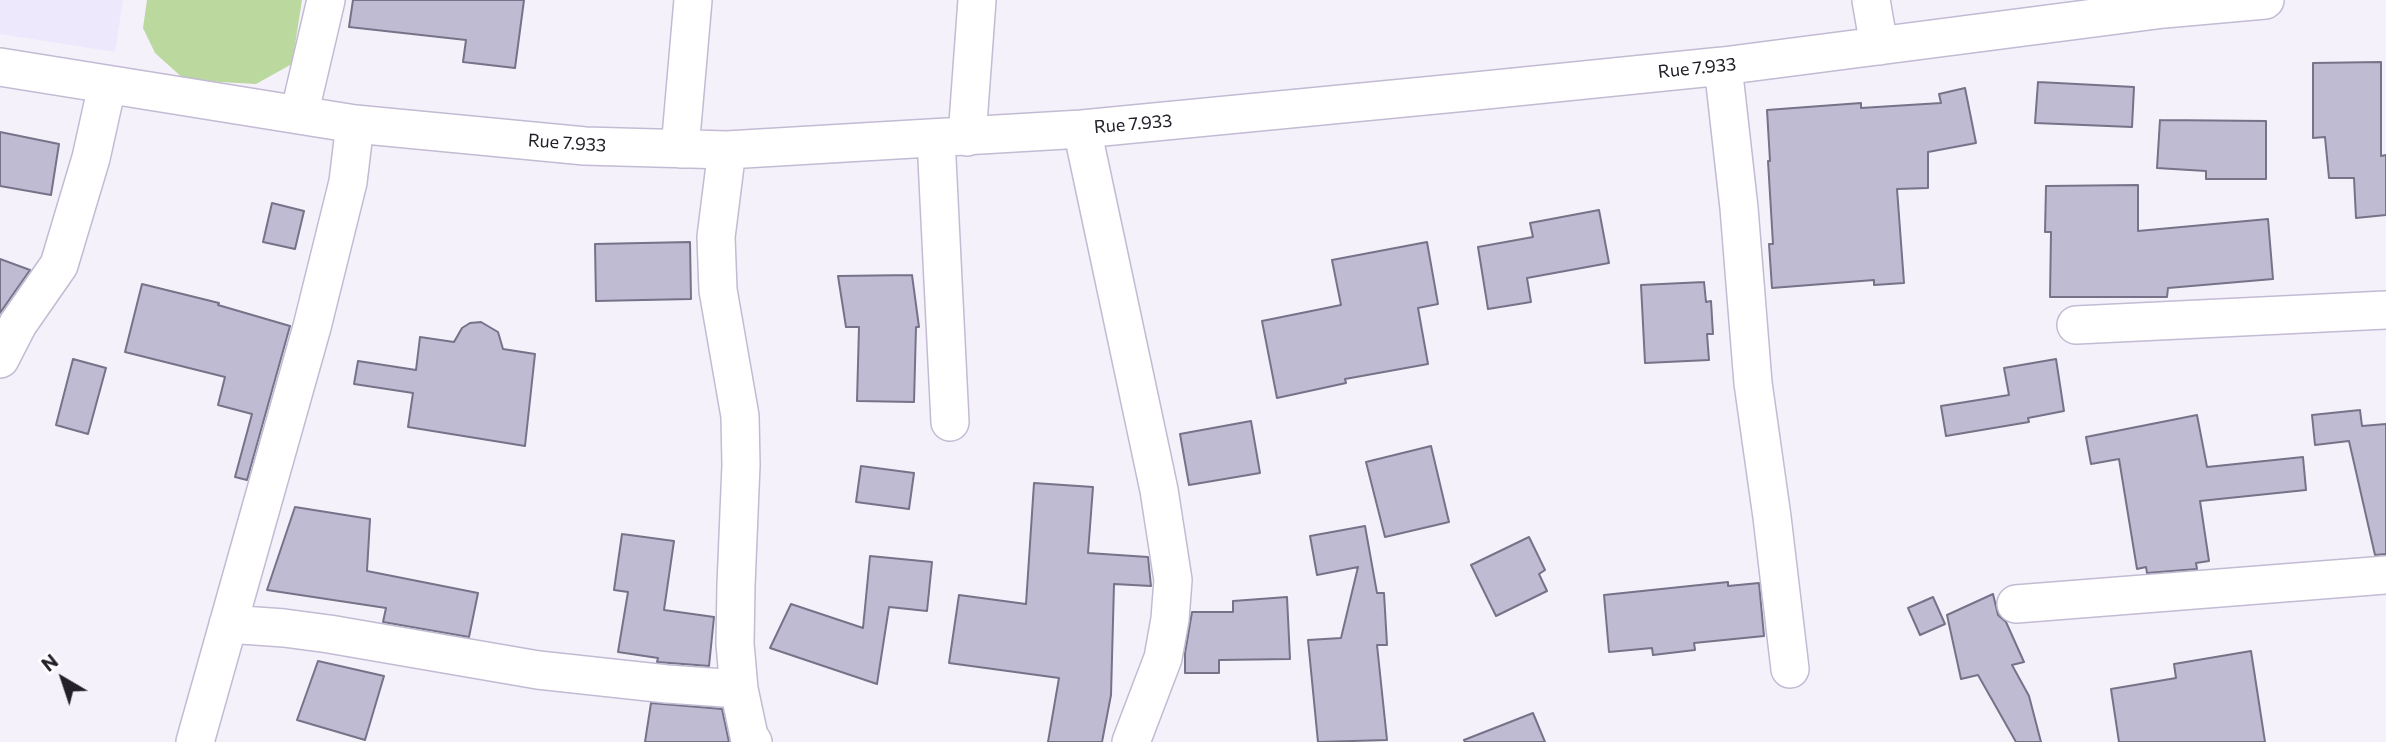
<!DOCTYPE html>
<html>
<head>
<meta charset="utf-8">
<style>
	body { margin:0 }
	#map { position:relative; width:2386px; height:742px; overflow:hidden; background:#f4f1fb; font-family:Commissioner,sans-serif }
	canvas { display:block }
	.north { position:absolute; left:28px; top:644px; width:70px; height:70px; -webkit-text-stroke:5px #fff; paint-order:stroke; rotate:321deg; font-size:19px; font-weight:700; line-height:28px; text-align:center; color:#232029 }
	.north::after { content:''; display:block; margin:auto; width:24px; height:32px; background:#232029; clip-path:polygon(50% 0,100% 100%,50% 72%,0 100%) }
</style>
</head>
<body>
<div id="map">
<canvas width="2386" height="742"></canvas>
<div class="north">N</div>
</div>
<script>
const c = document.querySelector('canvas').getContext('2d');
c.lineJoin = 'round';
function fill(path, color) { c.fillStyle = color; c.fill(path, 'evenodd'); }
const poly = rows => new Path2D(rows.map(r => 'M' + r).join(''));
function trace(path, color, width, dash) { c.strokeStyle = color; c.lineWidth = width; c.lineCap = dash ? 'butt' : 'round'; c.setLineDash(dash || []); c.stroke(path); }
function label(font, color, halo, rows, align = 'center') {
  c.font = font + ' Commissioner,sans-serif'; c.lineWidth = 5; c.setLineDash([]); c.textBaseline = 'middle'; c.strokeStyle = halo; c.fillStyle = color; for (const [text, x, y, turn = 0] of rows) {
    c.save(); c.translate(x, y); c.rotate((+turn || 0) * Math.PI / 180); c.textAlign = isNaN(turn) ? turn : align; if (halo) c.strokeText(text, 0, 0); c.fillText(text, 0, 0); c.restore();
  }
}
fill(poly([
	[0,0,123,0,115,52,0,34]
]), '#eee8fc');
fill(poly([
	[147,0,302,0,292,64,256,84,185,80,155,53,143,28]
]), '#bbd89f');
const building = poly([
	[353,0,524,0,515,68,463,62,466,40,349,27,353,0],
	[2381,62,2381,156,2386,155,2386,215,2356,218,2354,178,2329,178,2325,137,2313,138,2313,63,2381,62],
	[2038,82,2134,87,2132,127,2035,123,2038,82],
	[1965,88,1976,143,1928,152,1928,188,1897,189,1904,283,1874,285,1874,280,1772,288,1769,244,1773,244,1768,161,1770,161,1767,110,1861,103,1861,108,1941,103,1939,94,1965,88],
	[2160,120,2266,121,2266,179,2206,179,2206,171,2157,168,2160,120],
	[0,132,59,144,51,195,0,186,0,132],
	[2138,185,2138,231,2268,219,2273,279,2168,288,2167,297,2050,297,2051,232,2045,232,2046,186,2138,185],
	[272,203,304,211,295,249,263,242,272,203],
	[1599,210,1609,263,1527,278,1531,302,1488,309,1478,247,1533,237,1530,223,1599,210],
	[690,242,691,299,596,301,595,244,690,242],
	[1427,242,1438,304,1418,308,1428,364,1345,379,1346,383,1277,398,1262,321,1341,305,1332,260,1427,242],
	[0,259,30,270,0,313,0,259],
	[912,275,919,327,916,327,914,402,857,401,859,327,846,327,838,276,912,275],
	[1704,282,1706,302,1711,301,1713,334,1707,334,1709,360,1645,363,1641,285,1704,282],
	[142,284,219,303,218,305,290,326,247,480,235,477,252,414,218,405,225,377,125,352,142,284],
	[481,322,498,332,503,349,535,354,525,446,408,427,413,393,354,384,358,361,416,370,420,337,454,342,462,328,470,323,481,322],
	[73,359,106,368,88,434,56,425,73,359],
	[2056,359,2064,411,2028,418,2029,422,1946,436,1941,406,2009,395,2004,368,2056,359],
	[2360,410,2362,426,2386,424,2386,554,2375,555,2349,441,2315,445,2312,415,2360,410],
	[2197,415,2207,467,2303,457,2306,490,2200,501,2209,561,2196,563,2197,569,2147,573,2146,567,2137,569,2119,459,2091,464,2086,437,2197,415],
	[1251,421,1260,473,1189,485,1180,434,1251,421],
	[1431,446,1449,522,1385,537,1366,462,1431,446],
	[861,466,914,473,909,509,856,502,861,466],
	[1034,483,1093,487,1088,553,1148,557,1151,586,1114,584,1111,695,1102,742,1048,742,1059,678,949,663,959,595,1026,604,1034,483],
	[295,507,370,519,367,571,478,593,469,637,383,622,386,608,267,590,295,507],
	[1365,526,1377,593,1384,593,1387,645,1377,645,1387,740,1318,742,1308,640,1341,638,1358,567,1317,575,1310,536,1365,526],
	[622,534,674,541,664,610,714,617,709,666,657,662,658,658,618,652,628,592,614,590,622,534],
	[1529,537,1545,570,1539,574,1547,591,1496,616,1471,565,1529,537],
	[870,556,932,562,927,611,889,607,877,684,770,648,791,604,863,628,870,556],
	[1728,582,1728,586,1759,583,1764,636,1694,643,1695,650,1653,655,1652,648,1609,652,1604,595,1728,582],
	[1993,594,1998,615,2006,622,2024,662,2012,665,2029,696,2041,742,2016,742,1978,675,1961,679,1947,615,1993,594],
	[1287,597,1290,659,1219,660,1219,673,1185,673,1185,653,1192,612,1233,612,1233,601,1287,597],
	[1933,597,1945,624,1920,635,1908,608,1933,597],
	[2251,651,2265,742,2119,742,2111,689,2176,678,2174,664,2251,651],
	[318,661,384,676,365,740,297,720,318,661],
	[651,703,722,709,729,742,645,742,651,703],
	[1533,713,1545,742,1465,742,1464,740,1533,713]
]);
fill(building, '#bfbbd3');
trace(building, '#767288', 2);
const minor = poly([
	[1871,0,1879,46],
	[1723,66,1739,208,1753,383,1772,517,1790,669],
	[0,67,355,124,585,146,727,150,1082,129,1466,92,1723,66,2164,9,2265,0],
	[299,115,326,0],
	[1082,129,1159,490,1173,580,1170,619,1163,658,1131,742],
	[967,137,977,0],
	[936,139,950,422],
	[680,149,693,0],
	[727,150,716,237,718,290,740,416,741,465,736,585,735,644,739,689,749,736,753,742],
	[2076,325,2386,310],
	[0,359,18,324,59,265,91,158,107,86],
	[2016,604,2386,575],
	[228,624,284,628,329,634,538,670,667,684,739,689],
	[195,742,312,327,348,182,355,124]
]);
trace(minor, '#c2bbd3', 40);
trace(minor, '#fff', 37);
label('18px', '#232029', '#fff', [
	["Rue 7.933",1697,68,-6],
	["Rue 7.933",1133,124,-5],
	["Rue 7.933",567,143,4]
]);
</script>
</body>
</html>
